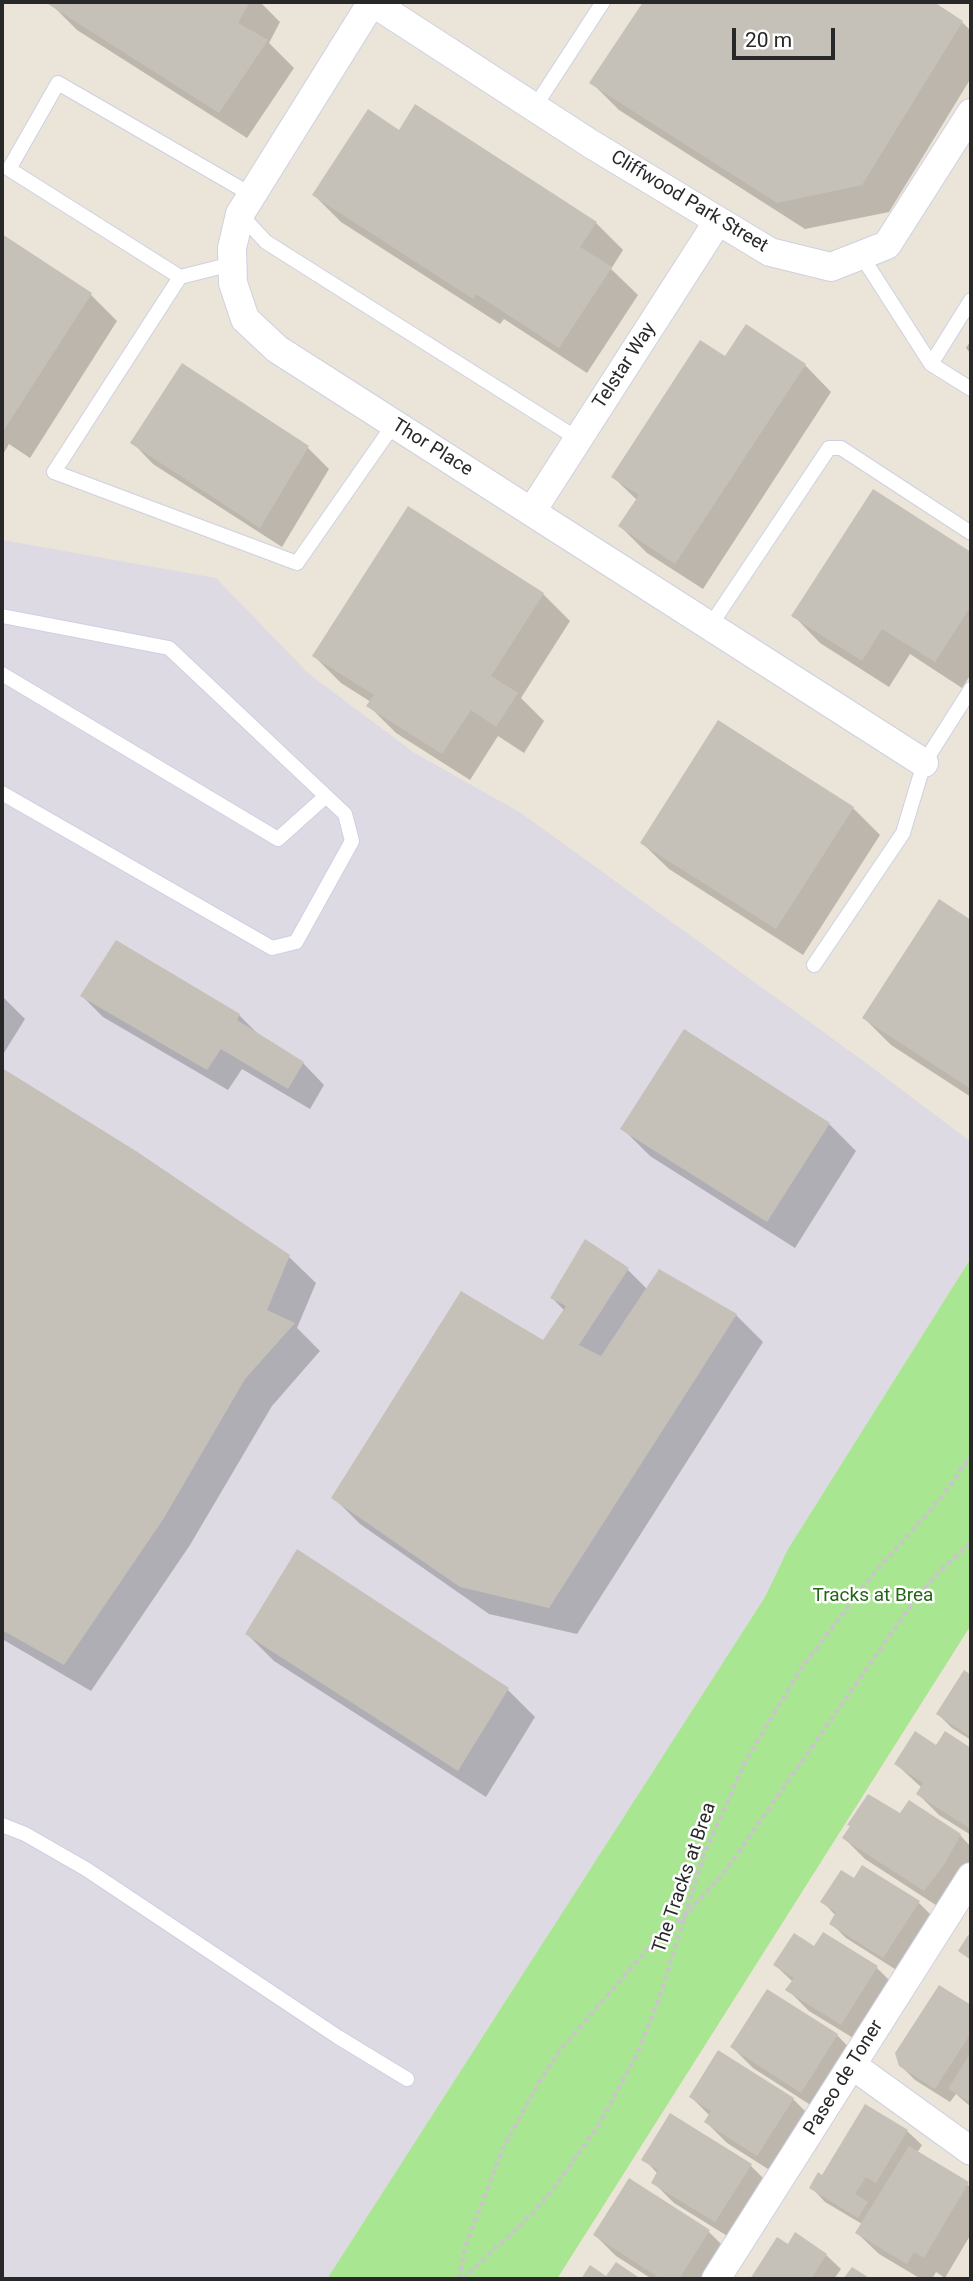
<!DOCTYPE html>
<html>
<head>
<meta charset="utf-8">
<style>
	body { margin:0 }
	#map { position:relative; width:973px; height:2281px; overflow:hidden; background:#ebe4d8; font-family:Roboto,sans-serif }
	canvas { display:block }
	.frame { position:absolute; inset:0; border:4px solid #282828; pointer-events:none }
	.scale { position:absolute; left:732px; top:28px; width:103px; height:32px; box-sizing:border-box; border:4px solid #282828; border-top:0; padding-left:9px; font-size:21px; line-height:24px; white-space:nowrap; color:#282828; -webkit-text-stroke:5px #fff; paint-order:stroke }
</style>
</head>
<body>
<div id="map">
<canvas width="973" height="2281"></canvas>
<div class="frame"></div>
<div class="scale">20 m</div>
</div>
<script>
const c = document.querySelector('canvas').getContext('2d');
c.lineJoin = 'round';
function fill(path, color) { c.fillStyle = color; c.fill(path, 'evenodd'); }
const poly = rows => new Path2D(rows.map(r => 'M' + r).join(''));
function trace(path, color, width, dash) { c.strokeStyle = color; c.lineWidth = width; c.lineCap = dash ? 'butt' : 'round'; c.setLineDash(dash || []); c.stroke(path); }
function label(font, color, halo, rows, align = 'center') {
  c.font = font + ' Roboto,sans-serif'; c.lineWidth = 5; c.setLineDash([]); c.textBaseline = 'middle'; c.strokeStyle = halo; c.fillStyle = color; for (const [text, x, y, turn = 0] of rows) {
    c.save(); c.translate(x, y); c.rotate((+turn || 0) * Math.PI / 180); c.textAlign = isNaN(turn) ? turn : align; if (halo) c.strokeText(text, 0, 0); c.fillText(text, 0, 0); c.restore();
  }
}
fill(poly([
	[2,540,216,578,309,674,413,752,521,813,862,1060,971,1142,971,1258,788,1549,765,1597,327,2279,2,2279]
]), '#dddae3');
fill(poly([
	[971,1258,971,1625,557,2279,327,2279,765,1597,788,1549]
]), '#a9e691');
fill(poly([
	[51,2,260,2,280,22,269,43,294,68,247,138,77,30,50,3],
	[645,2,931,2,962,22,971,31,971,78,889,212,805,229,619,110,592,83],
	[399,132,596,223,623,250,611,269,638,295,587,373,504,319,500,324,341,222,314,195],
	[2,236,90,294,117,321,30,458,9,444,2,456],
	[971,340,971,354,966,348],
	[725,358,805,365,831,392,703,589,647,553,620,526,637,500,613,477],
	[132,442,308,448,329,469,282,547,153,464],
	[874,491,971,554,971,674,962,688,910,654,889,687,820,643,794,616],
	[543,594,570,621,521,698,544,721,524,753,498,736,470,780,396,733,369,706,371,702,341,683,314,656],
	[718,722,853,808,880,835,803,955,669,869,642,843],
	[940,902,971,922,971,1097,891,1045,864,1018],
	[2,996,25,1019,2,1056],
	[82,996,239,1015,260,1036,303,1063,324,1085,310,1109,242,1069,228,1090,103,1017],
	[2,1071,135,1153,288,1256,316,1283,297,1328,320,1351,272,1406,190,1545,91,1691,2,1639],
	[829,1124,856,1151,795,1248,650,1156,623,1129],
	[628,1270,648,1290,736,1315,763,1342,577,1634,489,1614,360,1524,333,1497,544,1342,565,1311,552,1298],
	[298,1551,508,1690,535,1717,486,1797,274,1661,247,1634],
	[964,1673,971,1677,971,1740,952,1728,938,1714],
	[945,1734,971,1750,971,1835,939,1815,918,1794,922,1788,896,1764,937,1747],
	[900,1816,960,1835,971,1847,971,1875,945,1911,865,1859,844,1838],
	[855,1880,918,1902,933,1917,898,1971,846,1938,832,1924,836,1916,823,1902],
	[815,1949,877,1968,898,1989,863,2044,809,2011,788,1990,793,1982,775,1965],
	[939,1987,971,2007,971,2107,956,2094,950,2102,915,2080,900,2065],
	[837,2035,858,2057,823,2113,753,2068,732,2047],
	[691,2097,793,2099,814,2120,779,2176,727,2143,706,2122,710,2116],
	[907,2131,922,2145,917,2153,971,2187,971,2234,945,2278,936,2272,932,2279,921,2279,879,2254,857,2233,862,2224,825,2202,811,2187,823,2177],
	[644,2159,751,2166,772,2187,737,2242,674,2203,653,2182,658,2174],
	[709,2232,730,2253,713,2279,652,2279,616,2256,595,2235],
	[778,2240,788,2247,826,2255,841,2269,834,2279,752,2279]
]), '#0003');
fill(poly([
	[49,2,250,2,238,23,268,40,219,113,48,4],
	[643,2,934,2,963,21,862,185,777,203,589,83],
	[415,104,597,222,580,247,612,267,559,348,476,294,473,299,312,195,368,109,399,130],
	[2,234,92,293,2,433],
	[746,324,806,364,675,564,618,526,639,495,611,477,700,340,725,356],
	[182,363,309,446,260,528,130,443],
	[873,489,971,552,971,606,935,662,882,629,862,661,791,616],
	[408,506,544,593,491,676,518,693,496,727,471,710,442,754,366,706,374,695,312,656],
	[718,720,854,807,776,929,640,843],
	[939,899,971,920,971,1089,862,1018],
	[116,940,240,1014,237,1020,304,1062,288,1089,221,1049,207,1070,80,996],
	[684,1029,830,1123,767,1222,620,1129],
	[2,1068,136,1151,290,1255,267,1310,295,1323,245,1379,164,1518,64,1665,2,1630],
	[585,1239,629,1268,579,1345,601,1356,659,1269,737,1314,549,1608,460,1587,331,1498,461,1291,543,1340,566,1306,550,1298],
	[297,1549,509,1688,458,1771,245,1634],
	[964,1670,971,1675,971,1737,936,1714],
	[915,1731,936,1745,945,1731,971,1748,971,1824,969,1828,916,1794,923,1783,894,1764],
	[868,1794,900,1813,909,1800,961,1834,944,1865,924,1891,842,1838,850,1826,847,1825],
	[862,1865,920,1901,883,1958,829,1924,836,1912,820,1902,841,1870,854,1878],
	[823,1932,878,1966,841,2025,785,1990,794,1978,773,1965,794,1933,814,1946],
	[968,1935,971,1936,971,1960,958,1951],
	[939,1985,971,2005,971,2033,935,2089,899,2066,895,2053],
	[767,1989,838,2034,801,2093,730,2047],
	[718,2050,794,2098,757,2156,704,2122,711,2111,689,2097],
	[971,2052,971,2103,948,2089],
	[865,2104,908,2130,876,2183,866,2177,855,2194,868,2202,858,2218,809,2188,818,2172,822,2175],
	[670,2113,752,2164,715,2222,651,2183,658,2170,641,2160],
	[909,2146,969,2182,924,2258,914,2252,907,2264,855,2233],
	[629,2178,710,2230,679,2279,661,2279,593,2235],
	[795,2232,827,2254,811,2279,750,2279,777,2237,788,2244],
	[616,2262,641,2279,581,2279,590,2265,606,2276],
	[852,2267,871,2279,843,2279]
]), '#c6c1b8');
const service = poly([
	[534,108,603,2],
	[240,214,266,242,578,439],
	[861,255,931,364,971,389],
	[232,264,180,277,9,169,58,83,252,195],
	[180,277,54,472,297,563,394,424],
	[931,364,971,300],
	[2,616,169,648,345,814,352,841,296,942,272,948,2,793],
	[710,626,829,448,841,448,971,533],
	[2,674,278,839,326,796],
	[814,965,903,833,924,763,971,689],
	[2,1825,25,1834,86,1869,338,2037,407,2079]
]);
const minor = poly([
	[372,2,240,214,232,248,233,283,245,319,277,349,924,763],
	[372,2,591,144,770,252,831,267,887,245,971,113],
	[532,511,718,221],
	[852,2065,971,2151],
	[716,2279,971,1877]
]);
trace(service, '#ced0e2', 16);
trace(minor, '#ced0e2', 30);
trace(poly([
	[459,2279,465,2247,503,2148,541,2079,561,2049,657,1938,687,1914,726,1870,909,1608,935,1576,971,1542],
	[463,2279,534,2212,557,2184,600,2123,637,2054,659,1999,704,1854,746,1760,802,1667,874,1573,942,1497,971,1455]
]), '#c7c7c7', 4.5, [5, 3.5]);
trace(service, '#fff', 14);
trace(minor, '#fff', 28);
label('19px', '#282828', '#fff', [
	["Cliffwood Park Street",689,202,31],
	["Telstar Way",625,366,-57],
	["Thor Place",432,448,32],
	["The Tracks at Brea",685,1878,-71],
	["Paseo de Toner",844,2078,-58]
]);
label('19px', '#226715', '#fff', [
	["Tracks at Brea",873,1596]
]);
</script>
</body>
</html>
